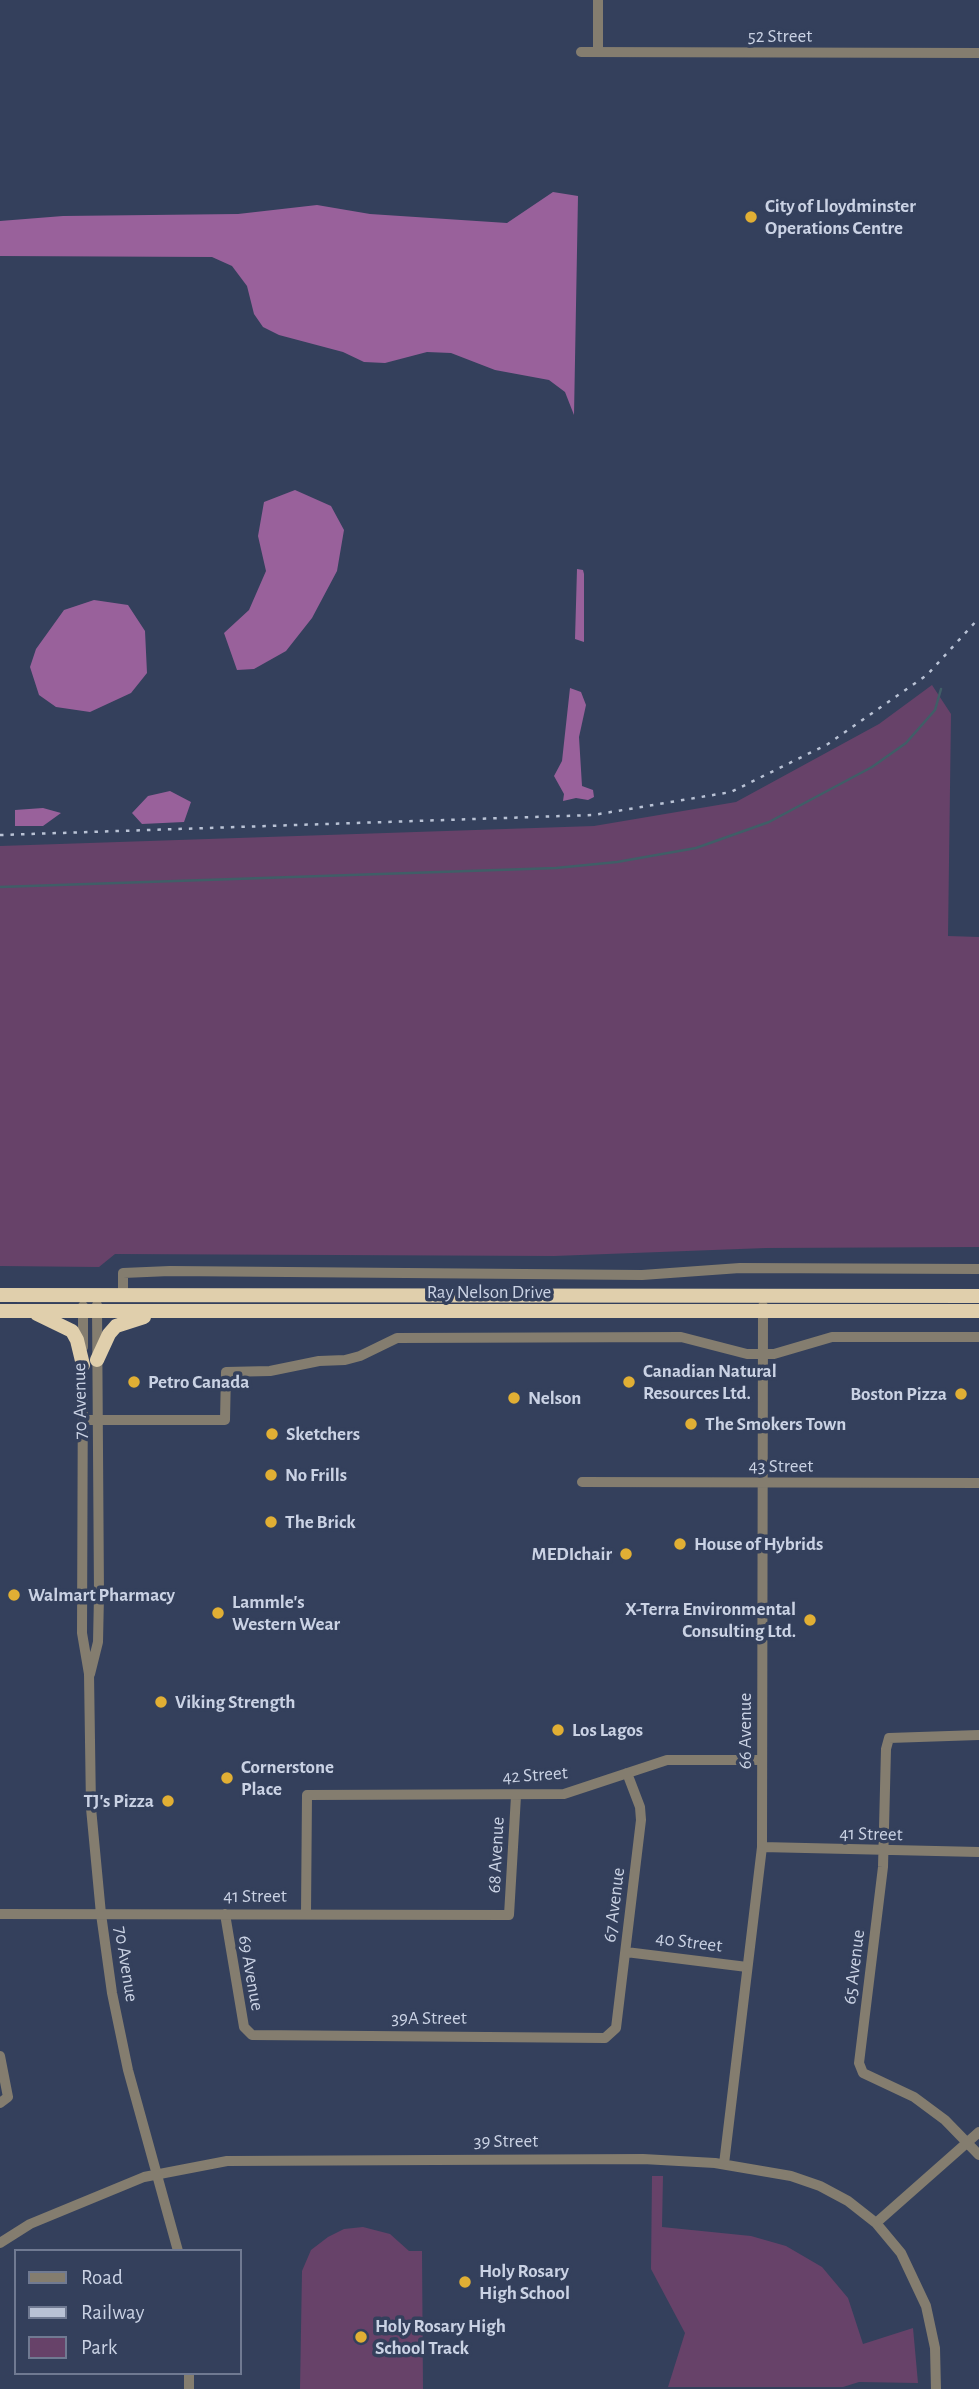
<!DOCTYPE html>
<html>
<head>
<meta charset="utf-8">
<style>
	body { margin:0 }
	#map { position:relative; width:979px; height:2389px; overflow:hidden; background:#34405c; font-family:"Alegreya Sans",sans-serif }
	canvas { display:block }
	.legend { position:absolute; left:14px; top:2249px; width:228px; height:126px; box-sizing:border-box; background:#34405c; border:2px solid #707a92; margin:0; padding:9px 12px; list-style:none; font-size:21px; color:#cad2e4 }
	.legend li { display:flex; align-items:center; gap:14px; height:35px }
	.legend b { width:35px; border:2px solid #707a92 }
</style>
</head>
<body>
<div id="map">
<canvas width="979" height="2389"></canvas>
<ul class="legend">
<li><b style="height:9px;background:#847d6f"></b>Road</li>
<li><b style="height:9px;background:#b9c2d5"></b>Railway</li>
<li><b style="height:19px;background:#674269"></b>Park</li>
</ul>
</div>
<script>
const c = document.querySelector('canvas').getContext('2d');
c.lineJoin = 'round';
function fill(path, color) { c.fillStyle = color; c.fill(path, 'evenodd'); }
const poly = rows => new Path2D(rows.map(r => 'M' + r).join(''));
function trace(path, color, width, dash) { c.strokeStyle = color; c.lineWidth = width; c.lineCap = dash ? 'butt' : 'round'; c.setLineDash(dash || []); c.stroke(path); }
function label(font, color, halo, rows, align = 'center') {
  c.font = font + ' "Alegreya Sans",sans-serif'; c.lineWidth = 7; c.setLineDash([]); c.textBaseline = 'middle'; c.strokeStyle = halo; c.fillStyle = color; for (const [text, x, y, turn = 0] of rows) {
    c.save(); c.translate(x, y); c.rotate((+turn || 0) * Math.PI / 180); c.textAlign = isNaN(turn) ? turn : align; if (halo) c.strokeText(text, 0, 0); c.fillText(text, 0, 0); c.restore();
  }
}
fill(poly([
	[932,685,951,714,948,936,979,937,979,1247,766,1248,554,1256,115,1254,99,1267,0,1266,0,846,594,826,736,802,879,724],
	[652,2176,663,2176,662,2227,751,2236,786,2246,822,2267,848,2298,863,2344,913,2328,918,2383,859,2382,843,2387,668,2387,685,2333,651,2269],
	[363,2227,390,2234,409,2251,422,2251,423,2389,300,2389,302,2271,311,2250,328,2237,344,2229]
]), '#674269');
fill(poly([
	[553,192,578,196,574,415,565,392,549,380,495,370,451,353,427,352,385,363,364,362,343,352,279,335,263,327,254,314,247,286,232,266,212,257,0,256,0,221,63,216,238,214,317,205,370,214,507,223],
	[295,490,331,506,344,530,337,571,312,618,286,651,254,669,237,670,224,633,249,610,266,571,258,536,264,502],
	[577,569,583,570,584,574,584,642,575,639],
	[94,600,128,605,145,631,147,673,131,693,90,712,56,707,39,695,30,667,36,649,64,610],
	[570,688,581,692,586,705,579,737,582,786,593,790,594,797,588,800,576,798,563,801,564,794,554,776,562,761],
	[170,791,191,802,184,822,142,824,132,813,148,796],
	[43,808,61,813,43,826,15,826,15,810]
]), '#99619b');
trace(poly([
	[0,887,556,868,617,862,696,848,769,822,872,767,906,743,935,710,941,689]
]), '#405e67', 2.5);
trace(poly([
	[581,52,979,53],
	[598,52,598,0],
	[123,1295,123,1273,170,1271,642,1275,740,1268,979,1269],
	[83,1306,83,1347],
	[83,1362,82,1633,89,1674,91,1808,101,1914,112,1993,128,2070,178,2251],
	[83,1420,225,1420,226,1372,270,1371,319,1361,345,1360,360,1356,397,1338,681,1337,747,1354,774,1354,832,1337,979,1337],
	[582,1482,979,1483],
	[90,1674,98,1642,99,1595,97,1305],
	[979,1735,889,1738,886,1749,883,1867,859,2063,863,2073,914,2097,945,2120,979,2155],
	[762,1847,979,1852],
	[306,1913,307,1795,564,1794,667,1760,762,1760],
	[0,1914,509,1915,516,1796],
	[225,1914,244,2027,252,2035,605,2038,616,2028,641,1820,640,1807,627,1773],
	[626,1952,747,1967],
	[0,2056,8,2097,0,2103],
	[724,2164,762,1847,763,1306],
	[876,2223,979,2132],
	[0,2243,30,2224,144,2177,227,2161,643,2159,715,2163,791,2176,820,2186,848,2201,876,2223,901,2253,926,2306,935,2348,936,2389],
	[189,2389,189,2373]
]), '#847d6f', 10);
trace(poly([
	[0,1295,979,1296],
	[0,1311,979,1311],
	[37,1314,72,1331,77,1340,83,1365],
	[97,1360,109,1334,116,1326,144,1317]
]), '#e0cfac', 14);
trace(poly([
	[0,835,593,815,731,792,828,744,927,675,979,618]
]), '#b9c2d5', 2.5, [3.5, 7]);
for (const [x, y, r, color] of [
	[751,217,7,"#e1af34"],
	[134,1382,7,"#e1af34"],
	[629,1382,7,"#e1af34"],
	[961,1394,7,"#e1af34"],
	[514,1398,7,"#e1af34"],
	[691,1424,7,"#e1af34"],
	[272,1434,7,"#e1af34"],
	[271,1475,7,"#e1af34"],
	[271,1522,7,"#e1af34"],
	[680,1544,7,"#e1af34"],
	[626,1554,7,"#e1af34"],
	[14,1595,7,"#e1af34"],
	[218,1613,7,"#e1af34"],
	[810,1620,7,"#e1af34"],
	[161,1702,7,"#e1af34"],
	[558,1730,7,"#e1af34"],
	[227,1778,7,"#e1af34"],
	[168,1801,7,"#e1af34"],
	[465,2282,7,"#e1af34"],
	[361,2337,7,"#e1af34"]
]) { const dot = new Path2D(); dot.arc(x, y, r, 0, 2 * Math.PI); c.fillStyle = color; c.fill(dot); trace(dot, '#34405c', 2.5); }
label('19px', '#cad2e4', '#34405c', [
	["52 Street",780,36],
	["Ray Nelson Drive",489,1292],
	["70 Avenue",80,1401,-91],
	["43 Street",781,1466],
	["66 Avenue",745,1731,-90],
	["42 Street",535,1775,-4],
	["41 Street",871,1834,1],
	["68 Avenue",496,1855,-87],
	["41 Street",255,1896],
	["67 Avenue",614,1905,-83],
	["40 Street",689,1942,7],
	["70 Avenue",126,1964,81],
	["65 Avenue",854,1967,-83],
	["69 Avenue",251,1973,80],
	["39A Street",429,2018],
	["39 Street",506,2141]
]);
label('bold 19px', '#cad2e4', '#34405c', [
	["City of Lloydminster",765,206],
	["Operations Centre",765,228],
	["Canadian Natural",643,1371],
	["Resources Ltd.",643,1393],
	["Petro Canada",148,1382],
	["Boston Pizza",947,1394,"right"],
	["Nelson",528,1398],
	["The Smokers Town",705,1424],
	["Sketchers",286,1434],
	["No Frills",285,1475],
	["The Brick",285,1522],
	["House of Hybrids",694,1544],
	["MEDIchair",612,1554,"right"],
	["Walmart Pharmacy",28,1595],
	["Lammle's",232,1602],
	["Western Wear",232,1624],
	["X-Terra Environmental",796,1609,"right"],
	["Consulting Ltd.",796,1631,"right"],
	["Viking Strength",175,1702],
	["Los Lagos",572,1730],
	["Cornerstone",241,1767],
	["Place",241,1789],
	["TJ's Pizza",154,1801,"right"],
	["Holy Rosary",479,2271],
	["High School",479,2293],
	["Holy Rosary High",375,2326],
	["School Track",375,2348]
], 'left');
</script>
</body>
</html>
